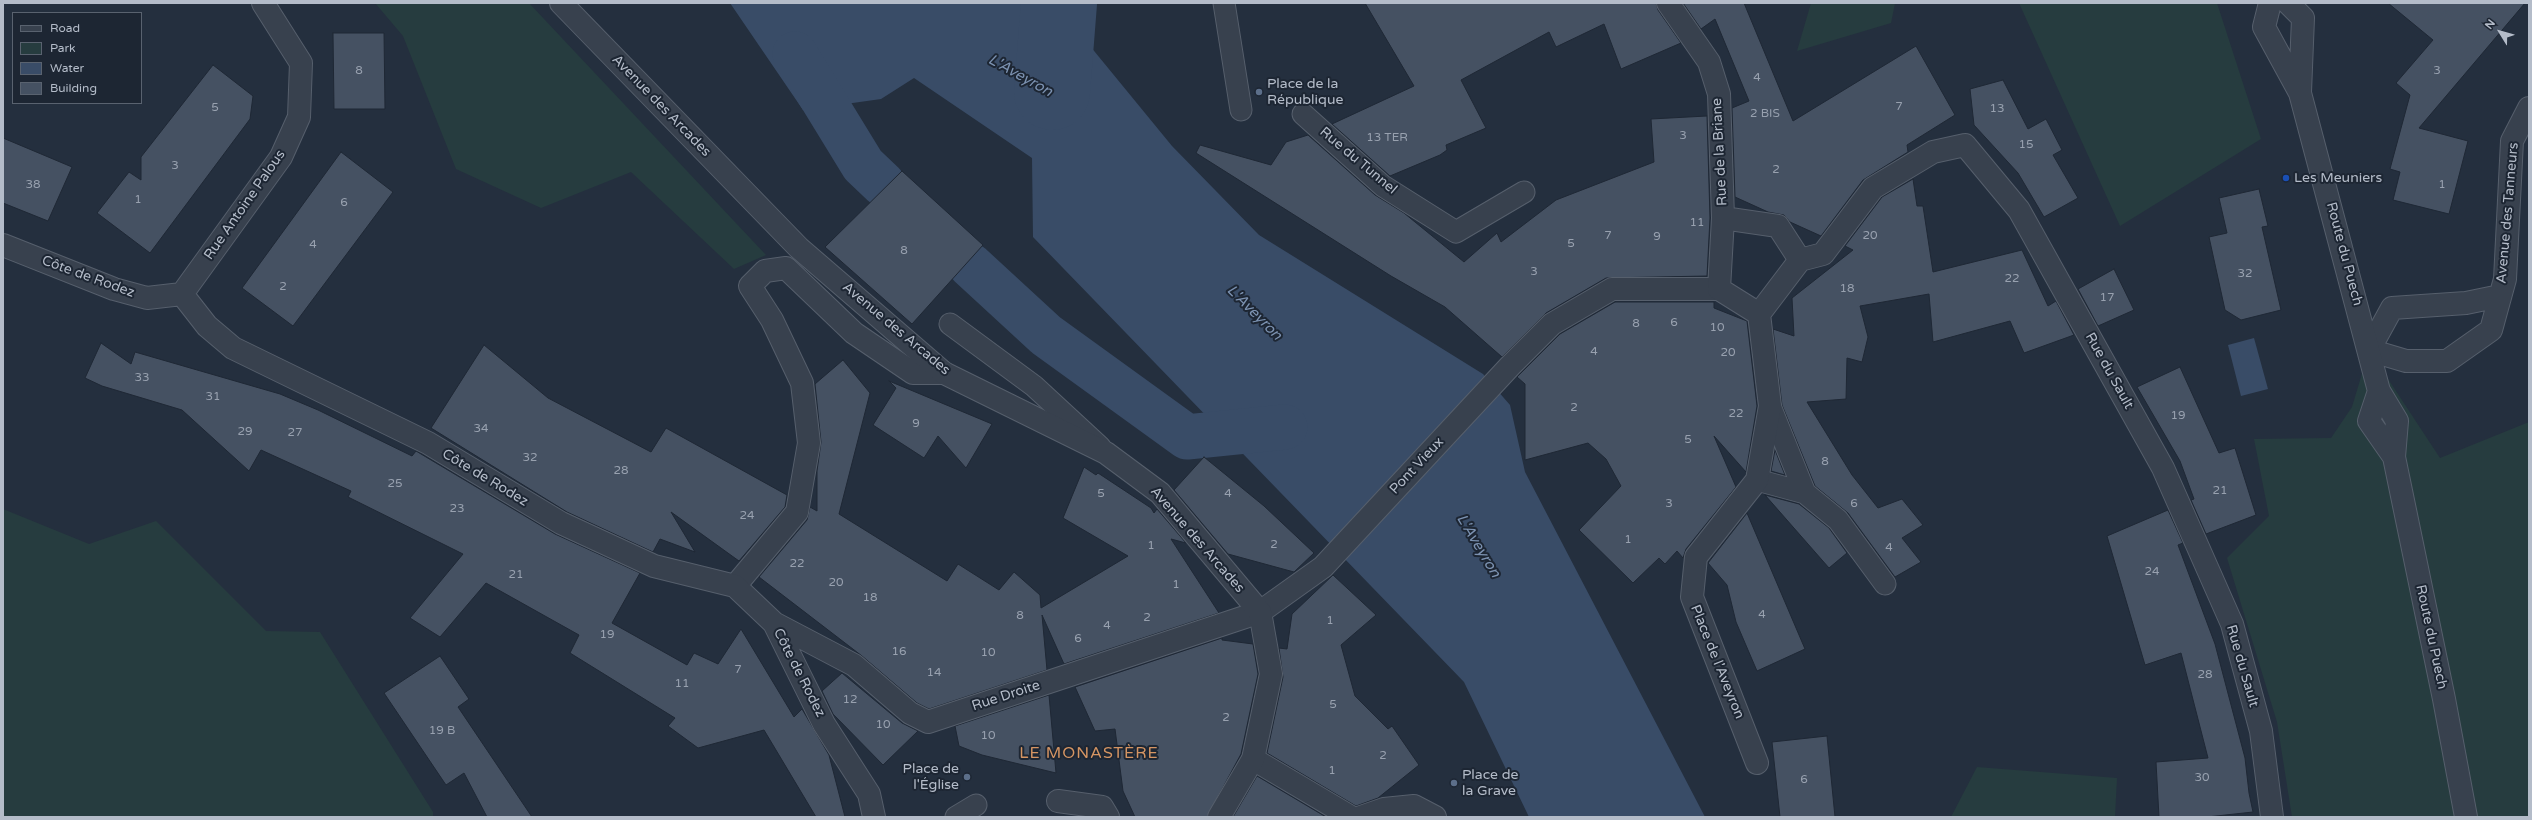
<!DOCTYPE html>
<html>
<head>
<meta charset="utf-8">
<style>
	body { margin:0 }
	#map { position:relative; width:2532px; height:820px; overflow:hidden; background:#242f3e; font-family:"Varela Round",sans-serif }
	canvas { display:block }
	.frame { position:absolute; inset:0; border:4px solid #b4bcc9; pointer-events:none }
	.legend { position:absolute; left:12px; top:12px; width:130px; height:92px; box-sizing:border-box; background:#1d2633; border:1px solid #59626f; margin:0; padding:5px 7px; list-style:none; font-size:12px; color:#b4bcc9 }
	.legend li { display:flex; align-items:center; gap:8px; height:20px }
	.legend b { width:20px; border:1px solid #59626f }
	.north { position:absolute; left:2480px; top:12px; width:40px; height:40px; -webkit-text-stroke:3px #1d2633; paint-order:stroke; rotate:307deg; font-size:11px; font-weight:700; line-height:16px; text-align:center; color:#b4bcc9 }
	.north::after { content:''; display:block; margin:auto; width:14px; height:18px; background:#b4bcc9; clip-path:polygon(50% 0,100% 100%,50% 72%,0 100%) }
</style>
</head>
<body>
<div id="map">
<canvas width="2532" height="820"></canvas>
<div class="frame"></div>
<ul class="legend">
<li><b style="height:5px;background:#38414e"></b>Road</li>
<li><b style="height:11px;background:#263c3f"></b>Park</li>
<li><b style="height:11px;background:#394c67"></b>Water</li>
<li><b style="height:11px;background:#455162"></b>Building</li>
</ul>
<div class="north">N</div>
</div>
<script>
const c = document.querySelector('canvas').getContext('2d');
c.lineJoin = 'round';
function fill(path, color) { c.fillStyle = color; c.fill(path, 'evenodd'); }
const poly = rows => new Path2D(rows.map(r => 'M' + r).join(''));
function trace(path, color, width, dash) { c.strokeStyle = color; c.lineWidth = width; c.lineCap = dash ? 'butt' : 'round'; c.setLineDash(dash || []); c.stroke(path); }
function label(font, color, halo, rows, align = 'center') {
  c.font = font + ' "Varela Round",sans-serif'; c.lineWidth = 4; c.setLineDash([]); c.textBaseline = 'middle'; c.strokeStyle = halo; c.fillStyle = color; for (const [text, x, y, turn = 0] of rows) {
    c.save(); c.translate(x, y); c.rotate((+turn || 0) * Math.PI / 180); c.textAlign = isNaN(turn) ? turn : align; if (halo) c.strokeText(text, 0, 0); c.fillText(text, 0, 0); c.restore();
  }
}
fill(poly([
	[375,3,529,3,766,255,734,269,631,172,541,208,456,169,403,36],
	[1811,3,1895,3,1891,23,1797,51],
	[2019,3,2217,3,2261,139,2120,226],
	[2369,350,2440,458,2529,422,2529,817,2292,817,2277,722,2227,558,2269,516,2254,439,2331,438,2352,407],
	[3,509,89,544,156,521,266,631,320,632,433,812,433,817,3,817],
	[1977,767,2117,778,2115,817,1951,817]
]), '#263c3f');
fill(poly([
	[730,3,1031,3,1081,35,1172,146,1259,235,1483,374,1510,405,1525,472,1705,817,1529,817,1464,682,1033,237,1032,158,914,78,881,99,803,110],
	[2254,338,2268,389,2241,396,2228,345]
]), '#394c67');
trace(poly([
	[795,54,863,165,883,184],
	[970,265,1046,335,1187,437,1285,427]
]), '#394c67', 45);
trace(poly([
	[1052,92,1059,3]
]), '#394c67', 76);
const building = poly([
	[1365,3,1656,3,1658,10,1681,43,1621,69,1604,24,1556,47,1549,32,1461,80,1486,128,1446,145,1447,150,1440,155,1390,176,1332,124,1414,86,1365,3],
	[1683,3,1744,3,1793,121,1916,46,1955,115,1907,145,1908,152,1863,180,1821,236,1790,222,1784,215,1768,212,1735,197,1732,108,1749,101,1715,19,1701,29,1683,3],
	[2388,3,2525,3,2419,128,2468,141,2449,214,2393,200,2400,172,2390,169,2410,95,2396,83,2433,40,2388,3],
	[333,33,384,33,385,109,334,109,333,33],
	[213,65,253,96,250,119,150,253,97,213,129,172,141,180,141,157,213,65],
	[2003,80,2028,129,2046,119,2062,150,2053,155,2078,198,2044,217,2018,173,1974,125,1970,89,2003,80],
	[1707,116,1710,218,1707,276,1606,278,1546,313,1502,357,1445,307,1391,276,1196,153,1200,145,1271,165,1286,142,1308,135,1375,195,1404,213,1464,262,1497,233,1501,242,1556,200,1654,162,1651,119,1707,116],
	[3,138,72,167,48,221,3,203,3,138],
	[341,152,393,192,293,326,242,288,341,152],
	[902,171,983,245,912,324,825,247,902,171],
	[1913,179,1917,206,1923,206,1933,272,2022,250,2048,306,2056,301,2074,335,2024,353,2010,321,1933,342,1929,294,1860,306,1868,337,1862,362,1847,358,1846,399,1807,402,1852,475,1878,508,1902,499,1923,525,1902,538,1921,562,1895,577,1848,513,1815,486,1782,405,1773,329,1794,336,1792,298,1853,250,1845,246,1882,197,1913,179],
	[2259,189,2268,226,2262,227,2281,310,2241,320,2225,310,2209,237,2227,233,2219,198,2259,189],
	[2114,269,2134,310,2098,326,2078,289,2114,269],
	[1615,302,1714,302,1714,308,1747,321,1757,406,1746,472,1714,436,1736,487,1686,549,1683,558,1677,551,1665,564,1659,558,1633,583,1579,530,1621,486,1606,459,1588,443,1525,460,1525,384,1517,377,1560,334,1615,302],
	[101,343,131,364,135,352,280,394,318,410,412,456,416,451,555,534,640,573,612,623,687,665,694,653,718,664,741,629,794,717,802,709,829,755,845,817,816,817,764,730,698,748,668,726,675,718,570,653,579,635,486,583,440,637,410,618,463,554,348,497,351,491,261,450,249,471,182,410,102,386,85,378,101,343],
	[484,345,548,398,651,452,666,428,787,495,785,507,739,561,671,512,695,552,660,539,653,552,567,512,431,428,484,345],
	[843,360,870,393,839,514,947,581,958,564,999,590,1014,572,1040,595,1041,608,1128,556,1063,518,1084,467,1096,475,1098,473,1151,508,1154,513,1157,509,1186,543,1171,539,1219,613,1064,664,1042,615,1047,670,929,709,917,703,862,656,759,577,807,520,810,507,817,511,817,471,821,442,815,384,843,360],
	[2180,367,2219,453,2235,448,2256,515,2206,534,2191,500,2194,499,2180,461,2137,387,2180,367],
	[889,381,992,424,966,468,938,436,924,458,873,425,896,388,889,381],
	[1775,450,1785,475,1771,471,1775,450],
	[1204,457,1264,506,1314,553,1294,572,1228,554,1174,490,1204,457],
	[1765,495,1799,504,1829,528,1847,553,1829,568,1765,495],
	[2168,510,2183,543,2178,545,2215,644,2245,758,2249,793,2253,812,2207,817,2159,817,2156,762,2208,758,2181,653,2145,665,2107,536,2168,510],
	[1747,513,1805,649,1757,671,1736,622,1727,585,1708,563,1747,513],
	[1333,575,1376,615,1341,645,1355,696,1388,729,1392,726,1419,765,1378,798,1356,806,1267,753,1283,677,1279,648,1287,649,1292,614,1333,575],
	[1222,638,1222,640,1253,644,1258,674,1241,754,1207,817,1135,817,1123,791,1115,729,1095,731,1075,687,1222,638],
	[440,656,469,699,458,707,532,817,487,817,464,773,446,785,384,693,440,656],
	[842,673,902,723,918,731,883,765,833,714,822,691,842,673],
	[1049,695,1056,773,982,755,959,746,955,726,1049,695],
	[1827,736,1835,817,1780,817,1772,742,1827,736],
	[1257,776,1326,817,1233,817,1257,776]
]);
fill(building, '#455162');
trace(building, '#1f2835', 1);
const service = poly([
	[1224,3,1241,110],
	[1303,114,1383,186,1456,232,1524,192],
	[950,324,1034,386,1100,447],
	[1770,406,1805,493],
	[1757,480,1805,493,1838,520,1885,584],
	[956,817,976,805]
]);
const pedestrian = poly([
	[735,586,797,512,809,443,802,383,772,320,750,286,765,271,786,268,854,333,913,373,944,373],
	[1260,612,1323,567,1510,366,1552,324,1612,289,1719,289],
	[1058,801,1102,807,1108,817]
]);
const minor = poly([
	[1668,3,1709,62,1719,94,1723,218,1719,289,1759,314],
	[1723,218,1778,226,1800,260,1759,314],
	[3,245,114,289,147,298,182,294],
	[1800,260,1823,254,1873,188,1933,152,1965,145,2019,210,2163,468,2232,624,2261,731,2272,817],
	[182,294,207,326,233,348,428,443,561,523,654,566,735,586,774,623,824,724,869,794,874,817],
	[182,294,281,157,299,117,301,63,263,3],
	[2500,296,2466,303,2392,308,2369,350,2406,361,2447,361,2491,330,2505,279,2512,141,2529,108],
	[774,623,854,665,910,713,928,722,1260,612],
	[1253,759,1351,817],
	[1757,763,1692,597,1696,557,1757,480,1770,406,1759,314],
	[1361,817,1384,809,1414,806,1435,817]
]);
const tertiary = poly([
	[561,3,799,248,944,373,1106,453,1160,493,1260,612,1271,674,1253,759,1219,817],
	[2270,3,2264,27,2300,93,2379,391,2397,421,2394,457,2444,699,2466,817],
	[2288,3,2303,18,2300,92],
	[2379,391,2369,421,2394,457]
]);
trace(service, '#565f6c', 23);
trace(pedestrian, '#565f6c', 24);
trace(minor, '#565f6c', 24);
trace(tertiary, '#565f6c', 24);
trace(service, '#38414e', 21);
trace(pedestrian, '#38414e', 22);
trace(minor, '#38414e', 22);
trace(tertiary, '#38414e', 22);
for (const [x, y, r, color] of [
	[1259,92,4,"#5c6f8a"],
	[2286,178,4,"#1a4fb4"],
	[967,777,4,"#5c6f8a"],
	[1454,783,4,"#5c6f8a"]
]) { const dot = new Path2D(); dot.arc(x, y, r, 0, 2 * Math.PI); c.fillStyle = color; c.fill(dot); trace(dot, '#1d2633', 1.5); }
label('12px', '#98a1af', null, [
	["8",359,71],
	["3",2437,71],
	["4",1757,78],
	["7",1899,107],
	["5",215,108],
	["13",1997,109],
	["2 BIS",1765,114],
	["3",1683,136],
	["13 TER",1387,138],
	["15",2026,145],
	["3",175,166],
	["2",1776,170],
	["38",33,185],
	["1",2442,185],
	["1",138,200],
	["6",344,203],
	["11",1697,223],
	["7",1608,236],
	["20",1870,236],
	["9",1657,237],
	["5",1571,244],
	["4",313,245],
	["8",904,251],
	["3",1534,272],
	["32",2245,274],
	["22",2012,279],
	["2",283,287],
	["18",1847,289],
	["17",2107,298],
	["6",1674,323],
	["8",1636,324],
	["10",1717,328],
	["4",1594,352],
	["20",1728,353],
	["33",142,378],
	["31",213,397],
	["2",1574,408],
	["22",1736,414],
	["19",2178,416],
	["9",916,424],
	["34",481,429],
	["29",245,432],
	["27",295,433],
	["5",1688,440],
	["32",530,458],
	["8",1825,462],
	["28",621,471],
	["25",395,484],
	["21",2220,491],
	["5",1101,494],
	["4",1228,494],
	["3",1669,504],
	["6",1854,504],
	["23",457,509],
	["24",747,516],
	["1",1628,540],
	["2",1274,545],
	["1",1151,546],
	["4",1889,548],
	["22",797,564],
	["24",2152,572],
	["21",516,575],
	["20",836,583],
	["1",1176,585],
	["18",870,598],
	["4",1762,615],
	["8",1020,616],
	["2",1147,618],
	["1",1330,621],
	["4",1107,626],
	["19",607,635],
	["6",1078,639],
	["16",899,652],
	["10",988,653],
	["7",738,670],
	["14",934,673],
	["28",2205,675],
	["11",682,684],
	["12",850,700],
	["5",1333,705],
	["2",1226,718],
	["10",883,725],
	["19 B",442,731],
	["10",988,736],
	["2",1383,756],
	["1",1332,771],
	["30",2202,778],
	["6",1804,780]
]);
label('14px', '#b4bcc9', '#1d2633', [
	["Place de la",1267,84],
	["République",1267,100],
	["Les Meuniers",2294,178],
	["Place de",959,769,"right"],
	["l'Église",959,785,"right"],
	["Place de",1462,775],
	["la Grave",1462,791]
], 'left');
label('14px', '#b4bcc9', '#1d2633', [
	["Avenue des Arcades",661,106,46],
	["Rue de la Briane",1720,152,-93],
	["Rue du Tunnel",1358,161,40],
	["Rue Antoine Palous",245,205,-55],
	["Avenue des Tanneurs",2508,213,-85],
	["Route du Puech",2344,254,75],
	["Côte de Rodez",88,277,20],
	["Avenue des Arcades",896,329,40],
	["Rue du Sault",2109,371,61],
	["Pont Vieux",1417,466,-47],
	["Côte de Rodez",485,478,31],
	["Avenue des Arcades",1197,540,49],
	["Route du Puech",2431,637,78],
	["Place de l'Aveyron",1717,662,68],
	["Rue du Sault",2242,666,74],
	["Côte de Rodez",799,673,63],
	["Rue Droite",1006,696,-18]
]);
label('italic 15px', '#7c92b1', '#1d2633', [
	["L'Aveyron",1020,76,29],
	["L'Aveyron",1254,313,45],
	["L'Aveyron",1478,546,59]
]);
c.letterSpacing = '1px';
label('16px', '#d59563', '#1d2633', [
	["LE MONASTÈRE",1089,754]
]);
c.letterSpacing = '0px';
</script>
</body>
</html>
